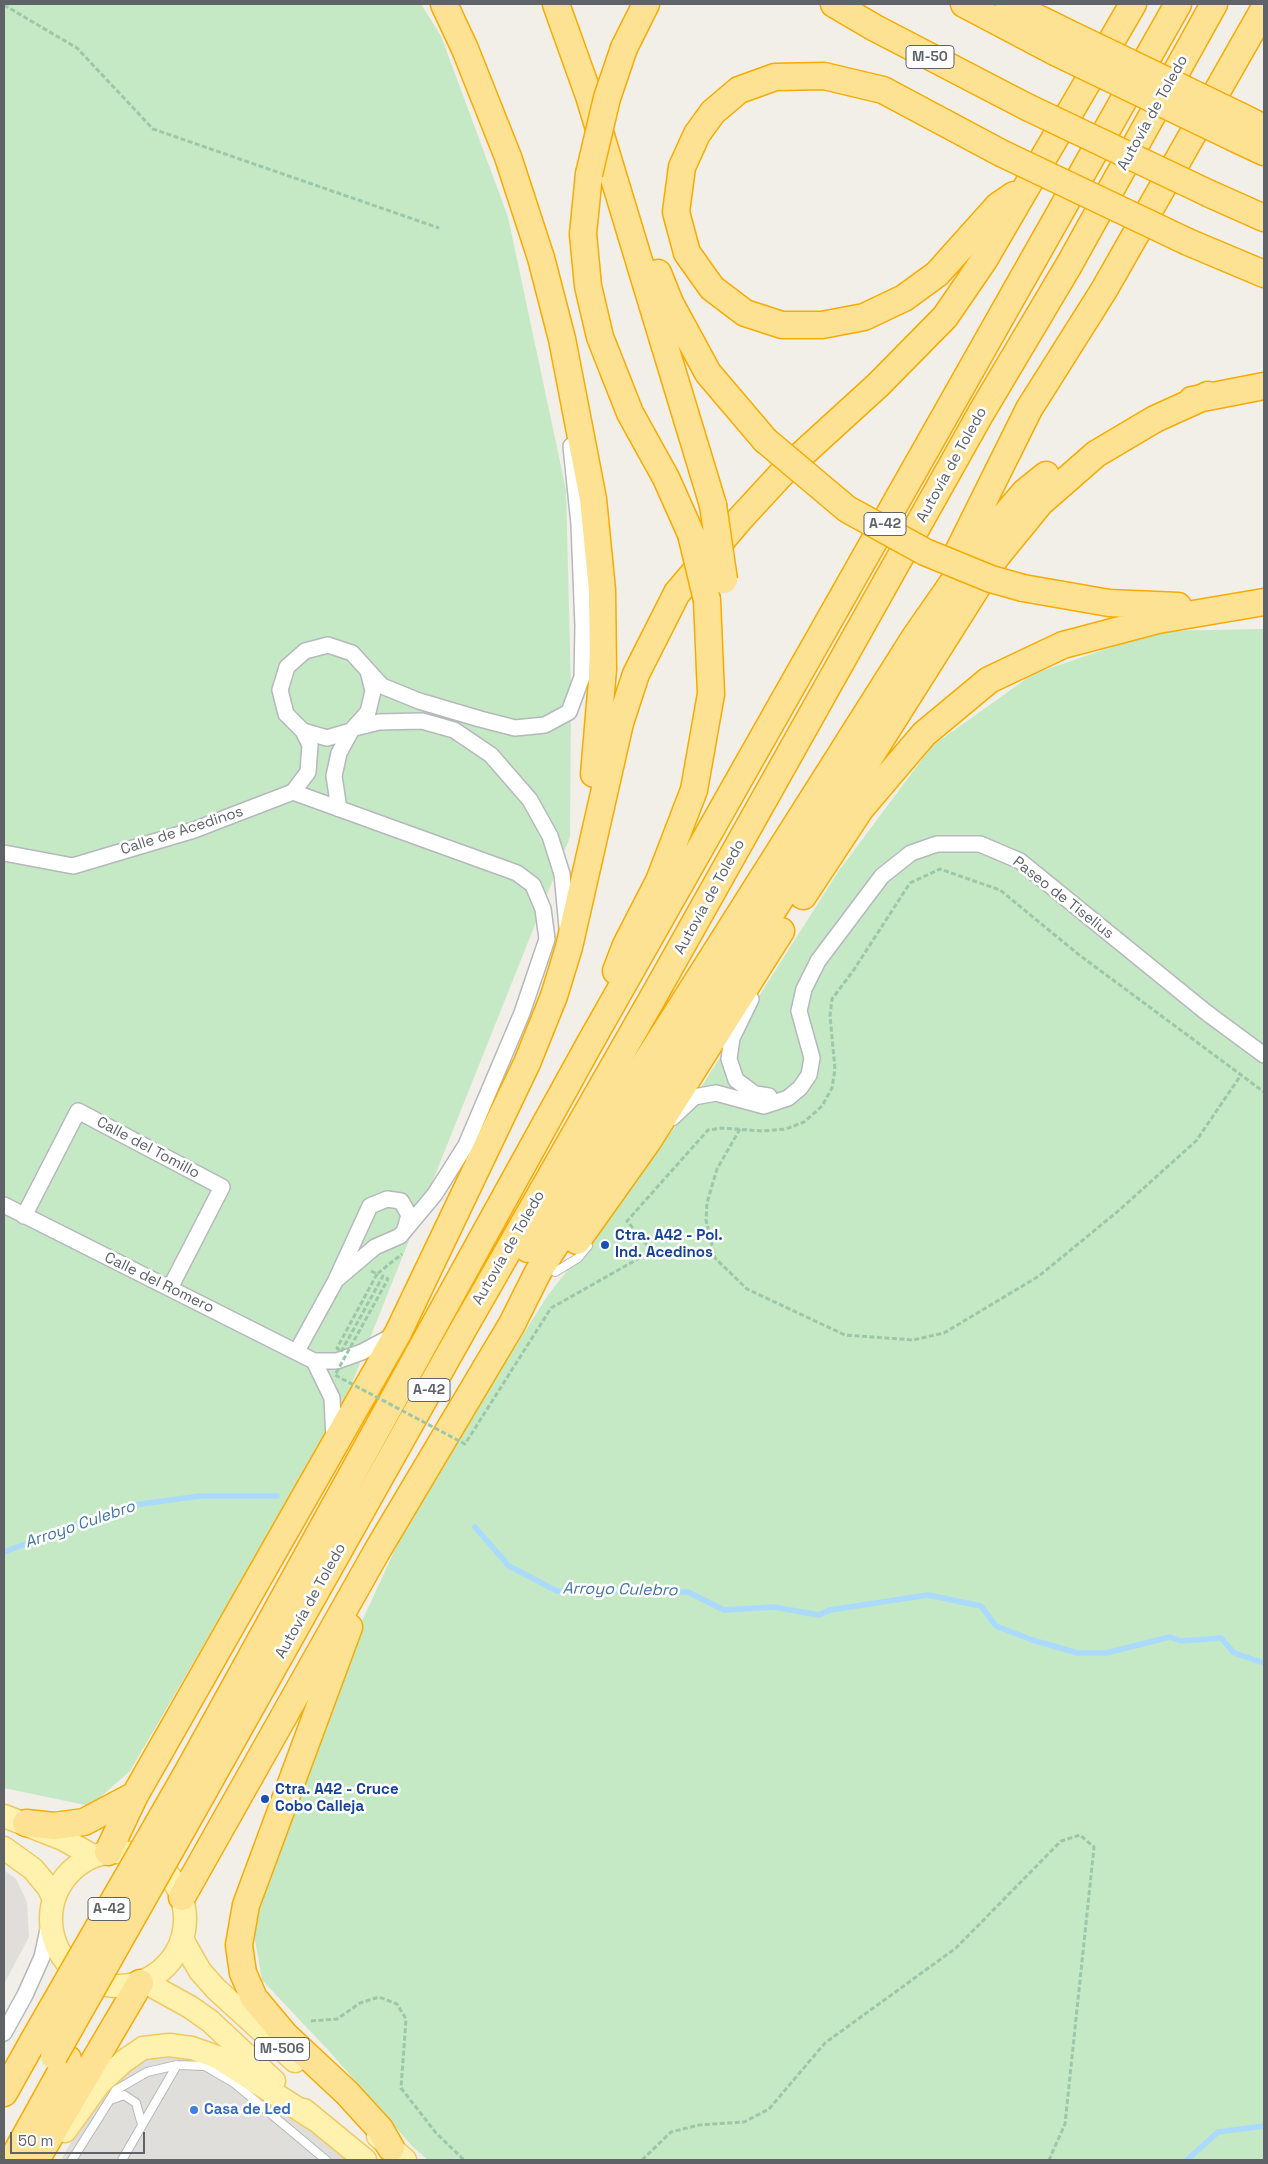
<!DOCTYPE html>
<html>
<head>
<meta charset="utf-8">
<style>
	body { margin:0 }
	#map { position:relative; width:1268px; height:2164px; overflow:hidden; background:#f1efe8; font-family:"Space Grotesk",sans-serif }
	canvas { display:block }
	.frame { position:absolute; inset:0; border:5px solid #5f6368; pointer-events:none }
	.scale { position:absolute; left:10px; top:2132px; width:135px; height:22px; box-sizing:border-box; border:2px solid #5f6368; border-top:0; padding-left:6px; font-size:15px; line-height:18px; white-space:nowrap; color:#5f6368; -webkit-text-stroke:4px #fff; paint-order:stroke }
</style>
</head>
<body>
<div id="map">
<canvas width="1268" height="2164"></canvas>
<div class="frame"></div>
<div class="scale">50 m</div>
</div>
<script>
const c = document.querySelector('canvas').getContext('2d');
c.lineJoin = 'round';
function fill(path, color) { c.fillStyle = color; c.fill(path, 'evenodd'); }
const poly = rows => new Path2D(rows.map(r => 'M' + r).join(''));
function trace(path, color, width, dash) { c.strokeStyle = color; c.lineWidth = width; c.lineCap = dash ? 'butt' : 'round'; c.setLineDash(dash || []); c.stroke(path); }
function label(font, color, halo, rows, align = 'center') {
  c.font = font + ' "Space Grotesk",sans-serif'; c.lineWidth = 5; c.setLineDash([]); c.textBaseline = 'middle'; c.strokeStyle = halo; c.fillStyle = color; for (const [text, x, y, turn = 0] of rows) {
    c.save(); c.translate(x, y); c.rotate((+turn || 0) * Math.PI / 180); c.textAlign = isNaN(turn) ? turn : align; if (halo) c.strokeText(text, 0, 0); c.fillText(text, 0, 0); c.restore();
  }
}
fill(poly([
	[4,1870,16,1879,27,1902,29,1937,4,1984],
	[217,2046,350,2160,61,2160,119,2057]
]), '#e0deda');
fill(poly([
	[4,4,421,4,441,36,508,217,566,490,571,689,570,837,342,1408,130,1771,90,1806,4,1788],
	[1264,629,1264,2160,428,2160,412,2146,329,2051,262,1980,253,1928,351,1645,416,1504,548,1295,628,1193,641,1168,677,1125,838,872,932,746,1033,674,1159,631]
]), '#c5e8c5');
trace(poly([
	[475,1527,509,1566,557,1591,688,1592,724,1610,774,1607,819,1615,830,1610,928,1595,981,1606,996,1626,1032,1640,1078,1653,1106,1653,1170,1637,1181,1641,1221,1638,1234,1653,1264,1663],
	[4,1552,127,1506,200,1496,277,1496],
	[1187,2160,1218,2132,1264,2126]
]), '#aadaff', 5.5);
const service = poly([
	[555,1272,578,1258,588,1246],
	[110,2100,124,2095,136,2103,142,2125],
	[72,2160,116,2090,147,2072,177,2065,205,2066,234,2083,326,2160],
	[122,2160,177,2065]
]);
const minor = poly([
	[368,671,373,691,368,712,351,731,327,738,303,731,286,714,280,690,287,667,305,651,328,645,352,653,382,686,419,701,480,719,515,728,545,725,569,712,582,677,583,626,579,524,571,446],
	[355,728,379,722,422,721,454,730,491,755,530,800,550,836,562,874,567,927],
	[293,792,517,873,533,885,543,909,547,939,522,1013,466,1145,435,1194,400,1236,375,1247,336,1280],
	[339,809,334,776,339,753,351,731],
	[4,853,73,866,194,830,293,792,308,772,310,745,303,731],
	[751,999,732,1038,729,1059,736,1080,755,1094,769,1096],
	[672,1118,694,1097,716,1093,764,1106,788,1098,800,1088,809,1075,812,1058,799,1011,804,989,818,961,882,876,911,853,937,844,980,844,1020,861,1207,1013,1264,1055],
	[4,1205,314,1361,337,1361,362,1352,394,1335],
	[24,1216,78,1111,222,1187,170,1288],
	[297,1351,336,1280,370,1206,387,1199,401,1201,409,1215,405,1229],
	[314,1361,332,1398,334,1440],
	[4,2033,25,1995,42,1957,50,1920]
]);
const primary = poly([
	[4,1816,63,1839,93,1856],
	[4,1848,33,1869,48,1887,53,1897],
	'51 1919a67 67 0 1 1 134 0a67 67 0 1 1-134 0Z',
	[183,1941,200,1971,216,1989,295,2061],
	[145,1982,190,2007,210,2021,274,2081],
	[304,2110,365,2160],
	[65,2131,99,2084,124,2061,143,2048,169,2045,192,2048,217,2057,314,2119],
	[378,2136,405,2160]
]);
const motorway = poly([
	[444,4,465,49,508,157,541,258,562,339,593,499,602,590,603,669,594,774],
	[556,4,589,96,713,505],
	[834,4,875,28,1027,107],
	[964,4,1055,52],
	[1009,4,1066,32],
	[624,48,646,4],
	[1240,116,1264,128],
	[1234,138,1264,152],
	[1001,153,883,90,824,76,775,77,739,90,713,112,697,134,682,167,676,212,687,253,712,288,745,313,782,325,822,325,864,317,904,298,937,274,998,206,1014,195],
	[589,174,583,234,588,286,600,337,630,413,666,478,691,534],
	[1210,194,1264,218],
	[1188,242,1264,274],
	[658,273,670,303,708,373,765,440],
	[1192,400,1264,386],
	[955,558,1029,409,1104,290,1264,9],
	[1023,588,1109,603,1178,606],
	[803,896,861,808,924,734,989,680,1063,645,1158,620,1264,602],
	[616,971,626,945,659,881,694,790,711,694,707,600],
	[577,1241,648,1141,781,931],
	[528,1249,915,637,979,545,1025,492,1046,475],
	[349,1627,246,1905,239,1945,243,1973,254,1998,285,2035,347,2093,380,2129,391,2148],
	[186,1775,590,1043,1178,4],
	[205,1789,464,1328,656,992,981,413,1069,265,1214,4],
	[26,1823,54,1826,84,1822,135,1795],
	[108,1852,135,1795,398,1333,527,1063,554,996,569,947,620,723,636,674,677,593,739,520,787,468,878,385,945,317,984,260,1133,4],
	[182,1897,377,1551,512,1324,538,1272,770,915,996,557,1040,503,1096,454,1155,419,1208,395],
	[4,2093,32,2043],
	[12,2160,68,2059],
	[36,2160,140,1983]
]);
trace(service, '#b5b8bc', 10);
trace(minor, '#b5b8bc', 18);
trace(primary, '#f2c960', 25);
trace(motorway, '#f9ab00', 29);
trace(poly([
	[4,5,77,48,153,129,439,228],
	[740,1129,717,1169,707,1203,706,1220,715,1258,747,1289,845,1335,913,1340,944,1333,1039,1276,1117,1212,1196,1141,1241,1075],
	[652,1251,627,1221,708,1130,722,1128,762,1131,786,1129,804,1122,822,1106,832,1088,835,1069,830,1016,832,999,853,971,910,883,940,869,1000,890,1078,954,1264,1092],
	[371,1271,377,1274,402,1254],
	[311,2021,337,2019,360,2003,379,1997,397,2004,406,2019,401,2088,436,2133,464,2160],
	[642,2160,671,2132,699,2125,744,2122,769,2109,825,2043,956,1948,1061,1841,1080,1835,1094,1847,1065,2124,1049,2160]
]), '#9cc7a9', 3, [5, 2.5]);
trace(service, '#fff', 8);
trace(minor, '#fff', 15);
trace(primary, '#fff2af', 22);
trace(motorway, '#fde293', 26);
const motorwayBridge = poly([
	[1066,32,1240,116],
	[1055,52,1234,138],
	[1027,107,1210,194],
	[1001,153,1188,242],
	[589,174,607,98,624,48],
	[765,440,847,509,925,552,991,579,1023,588],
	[713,505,724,580],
	[691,534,707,600],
	[32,2043,186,1775],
	[54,2056,205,1789]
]);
trace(motorwayBridge, '#f9ab00', 29, []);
trace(poly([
	[377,1274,337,1348,341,1352,383,1276,388,1279,335,1375,465,1444,551,1308,652,1251]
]), '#9cc7a9', 3, [5, 2.5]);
trace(motorwayBridge, '#fde293', 26);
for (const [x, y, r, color] of [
	[605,1245,5,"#1a4fb4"],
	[265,1799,5,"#1a4fb4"],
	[194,2110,5,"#3f7fe0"]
]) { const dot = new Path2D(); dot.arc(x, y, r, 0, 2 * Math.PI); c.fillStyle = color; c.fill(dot); trace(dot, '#fff', 2); }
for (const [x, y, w] of [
	[930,57,48],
	[885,524,42],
	[429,1390,42],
	[109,1909,42],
	[282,2049,55]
]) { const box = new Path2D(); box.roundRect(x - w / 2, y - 11.5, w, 23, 4); c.fillStyle = '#fff'; c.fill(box); trace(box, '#5f6368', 1); }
label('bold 14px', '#5f6368', null, [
	["M-50",930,57],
	["A-42",885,524],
	["A-42",429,1390],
	["A-42",109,1909],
	["M-506",282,2049]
]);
label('15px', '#5f6368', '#fff', [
	["Autovía de Toledo",1153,113,-61],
	["Autovía de Toledo",952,465,-61],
	["Calle de Acedinos",182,831,-18],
	["Autovía de Toledo",710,897,-61],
	["Paseo de Tiselius",1063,898,38],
	["Calle del Tomillo",148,1148,28],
	["Autovía de Toledo",509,1248,-60],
	["Calle del Romero",159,1283,26],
	["Autovía de Toledo",311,1601,-61]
]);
label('bold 15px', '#164399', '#fff', [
	["Ctra. A42 - Pol.",615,1236],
	["Ind. Acedinos",615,1253],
	["Ctra. A42 - Cruce",275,1790],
	["Cobo Calleja",275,1807]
], 'left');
label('bold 15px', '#366cbe', '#fff', [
	["Casa de Led",204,2110]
], 'left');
label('italic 16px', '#4174aa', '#fff', [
	["Arroyo Culebro",80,1525,-19],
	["Arroyo Culebro",620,1590,1]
]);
</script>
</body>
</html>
